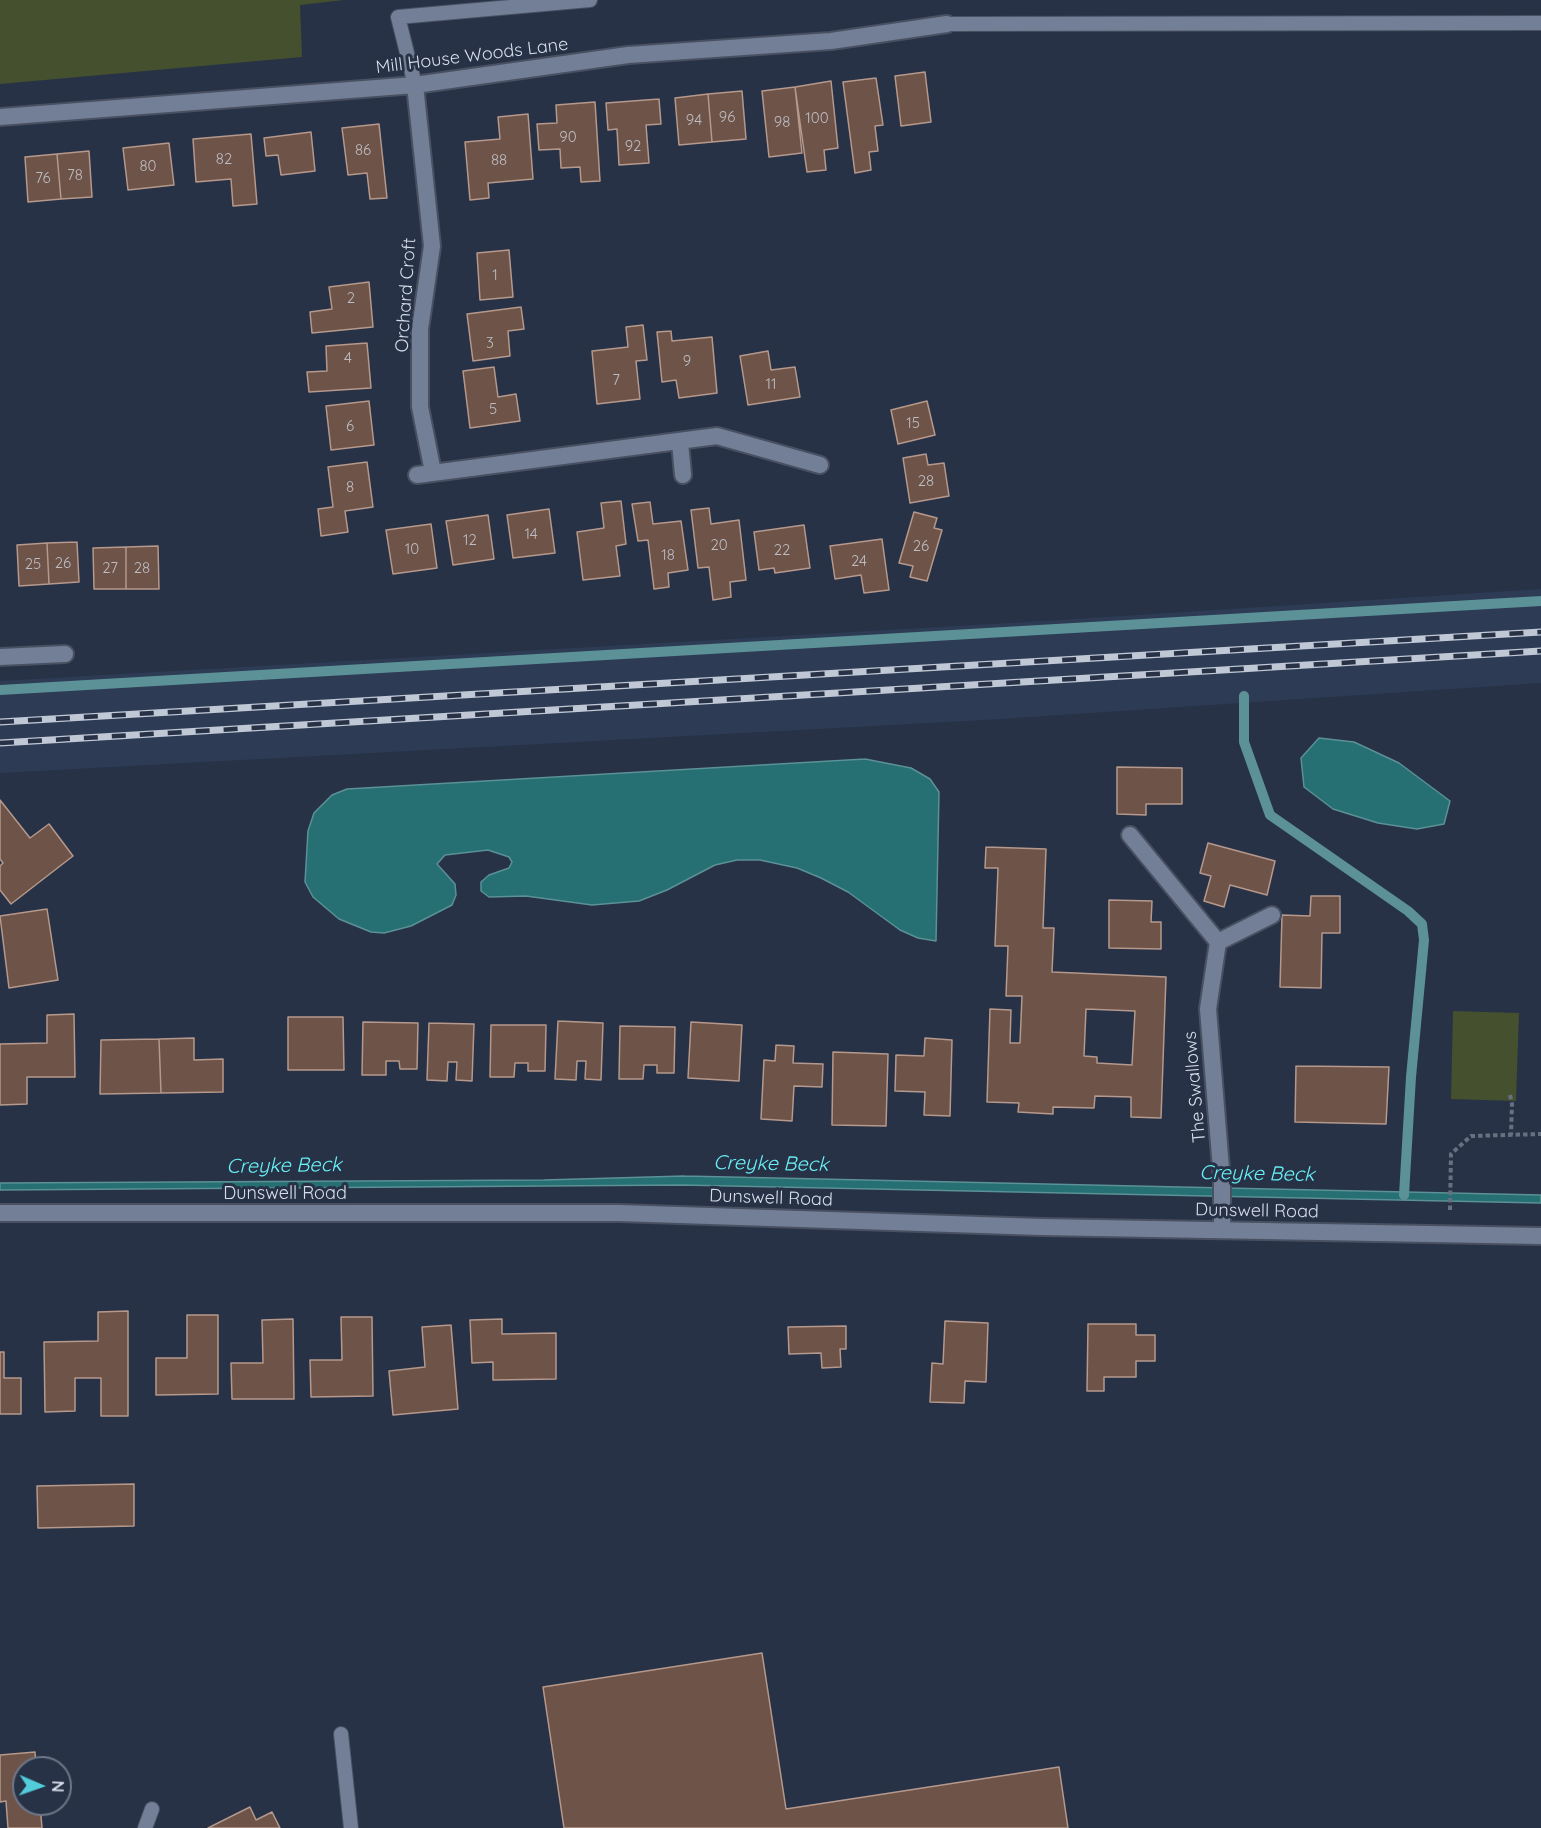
<!DOCTYPE html>
<html>
<head>
<meta charset="utf-8">
<style>
	body { margin:0 }
	#map { position:relative; width:1541px; height:1828px; overflow:hidden; background:#273246; font-family:Quicksand,sans-serif }
	canvas { display:block }
	.north { position:absolute; left:12px; top:1756px; width:60px; height:60px; box-sizing:border-box; background:#273246; border:2px solid #6e7788; border-radius:50%; rotate:92deg; font-size:16px; font-weight:700; line-height:24px; text-align:center; color:#d8dfec }
	.north::after { content:''; display:block; margin:auto; width:21px; height:27px; background:#52cbda; clip-path:polygon(50% 0,100% 100%,50% 72%,0 100%) }
</style>
</head>
<body>
<div id="map">
<canvas width="1541" height="1828"></canvas>
<div class="north">N</div>
</div>
<script>
const c = document.querySelector('canvas').getContext('2d');
c.lineJoin = 'round';
function fill(path, color) { c.fillStyle = color; c.fill(path, 'evenodd'); }
const poly = rows => new Path2D(rows.map(r => 'M' + r).join(''));
function trace(path, color, width, dash) { c.strokeStyle = color; c.lineWidth = width; c.lineCap = dash ? 'butt' : 'round'; c.setLineDash(dash || []); c.stroke(path); }
function label(font, color, halo, rows, align = 'center') {
  c.font = font + ' Quicksand,sans-serif'; c.lineWidth = 6; c.setLineDash([]); c.textBaseline = 'middle'; c.strokeStyle = halo; c.fillStyle = color; for (const [text, x, y, turn = 0] of rows) {
    c.save(); c.translate(x, y); c.rotate((+turn || 0) * Math.PI / 180); c.textAlign = isNaN(turn) ? turn : align; if (halo) c.strokeText(text, 0, 0); c.fillText(text, 0, 0); c.restore();
  }
}
fill(poly([
	[1541,589,1541,683,985,720,0,773,0,681,1044,621]
]), '#2d3b55');
fill(poly([
	[0,0,344,0,300,5,302,57,0,84],
	[1453,1011,1519,1013,1516,1101,1451,1099]
]), '#45502e');
const water = poly([
	[1319,738,1354,742,1399,763,1450,801,1444,824,1417,829,1378,823,1333,809,1304,787,1301,758,1319,738],
	[865,759,911,768,930,779,939,792,936,941,918,938,900,930,848,892,821,878,797,868,760,860,737,860,715,865,667,890,639,901,592,905,526,896,489,897,481,891,481,882,489,875,509,868,512,862,509,857,488,850,445,855,437,864,455,884,456,895,452,905,411,926,384,933,371,932,339,919,313,897,305,882,308,831,314,813,332,795,347,789,865,759],
	[684,1176,1541,1195,1541,1203,682,1185,0,1190,0,1183,544,1180,684,1176]
]);
fill(water, '#266f72');
trace(water, '#5b9197', 1.5);
trace(poly([
	[0,690,1541,601],
	[1244,696,1244,742,1270,815,1408,911,1422,924,1424,940,1411,1077,1404,1195]
]), '#5b9197', 10);
const building = poly([
	[925,72,931,122,901,126,895,76,925,72],
	[876,78,883,125,875,126,878,151,869,152,871,170,855,173,843,82,876,78],
	[831,81,838,148,824,150,826,170,807,172,795,87,831,81],
	[795,87,802,153,769,157,762,91,795,87],
	[742,91,746,139,712,142,708,94,742,91],
	[708,94,712,142,679,145,675,98,708,94],
	[659,99,661,124,646,125,649,163,619,165,617,129,608,130,606,103,659,99],
	[595,102,600,181,581,182,580,167,561,168,560,149,539,150,537,124,557,123,556,105,595,102],
	[528,114,533,179,488,183,489,198,470,200,465,142,500,139,498,117,528,114],
	[379,124,387,198,370,199,367,173,348,175,342,128,379,124],
	[311,132,315,171,281,175,278,155,266,156,264,138,311,132],
	[251,134,257,204,233,206,231,179,196,182,193,139,251,134],
	[169,143,174,185,128,190,123,148,169,143],
	[89,151,92,197,61,199,57,154,89,151],
	[57,154,61,199,28,202,25,157,57,154],
	[509,250,513,297,480,300,477,253,509,250],
	[369,282,373,327,312,333,310,312,332,309,329,287,369,282],
	[521,307,524,329,508,331,510,356,473,361,467,314,521,307],
	[643,325,647,360,636,361,640,399,597,404,592,351,628,347,626,327,643,325],
	[671,331,672,341,712,337,717,393,679,398,676,380,662,382,657,332,671,331],
	[367,343,371,388,309,392,307,372,327,371,326,346,367,343],
	[768,351,771,370,795,367,800,397,748,405,740,356,768,351],
	[494,367,498,397,516,394,520,421,470,428,463,371,494,367],
	[369,401,374,445,331,450,326,406,369,401],
	[927,401,935,435,898,444,891,410,927,401],
	[926,454,928,465,944,463,949,496,910,503,903,458,926,454],
	[367,462,373,507,345,511,348,532,321,536,318,509,333,507,328,467,367,462],
	[621,501,626,544,616,546,620,576,583,580,577,532,604,528,601,503,621,501],
	[650,502,653,524,681,521,688,570,668,573,669,587,654,589,648,540,638,541,632,504,650,502],
	[709,508,711,524,739,520,746,580,730,582,731,597,713,600,709,567,698,568,691,510,709,508],
	[549,509,555,553,513,558,507,515,549,509],
	[914,512,937,518,934,528,942,530,927,581,910,577,913,566,899,563,914,512],
	[488,515,494,559,453,565,446,521,488,515],
	[431,524,437,568,393,574,386,530,431,524],
	[804,525,810,568,775,573,774,568,759,570,754,532,804,525],
	[882,539,889,590,864,593,861,575,835,579,830,546,882,539],
	[77,542,79,582,49,584,47,543,77,542],
	[47,543,49,584,19,586,17,545,47,543],
	[158,546,159,589,126,589,126,547,158,546],
	[126,547,126,589,94,589,93,548,126,547],
	[1117,767,1182,768,1182,804,1146,804,1146,815,1117,814,1117,767],
	[0,800,30,838,49,824,73,856,11,904,0,890,0,866,3,863,0,859,0,800],
	[1208,843,1275,861,1267,895,1230,885,1224,907,1204,901,1211,876,1200,873,1208,843],
	[986,847,1046,849,1043,928,1054,928,1052,972,1166,977,1161,1118,1131,1117,1131,1097,1095,1096,1094,1108,1053,1107,1053,1114,1018,1112,1019,1103,987,1102,990,1009,1011,1010,1010,1043,1020,1043,1022,996,1006,996,1008,946,995,946,998,868,985,868,986,847],
	[1086,1009,1135,1011,1132,1065,1097,1063,1097,1057,1084,1056,1086,1009],
	[1311,896,1340,896,1340,933,1322,933,1321,988,1280,987,1282,915,1310,916,1311,896],
	[1109,900,1152,901,1151,922,1161,922,1161,949,1109,948,1109,900],
	[47,909,58,980,9,988,0,916,47,909],
	[74,1014,75,1077,27,1077,27,1104,0,1105,0,1044,47,1043,47,1015,74,1014],
	[288,1017,343,1017,344,1070,288,1070,288,1017],
	[558,1021,603,1023,601,1080,585,1079,586,1061,577,1061,576,1080,555,1079,558,1021],
	[363,1022,418,1023,417,1069,400,1069,399,1061,386,1061,386,1075,362,1075,363,1022],
	[691,1022,742,1025,739,1081,688,1078,691,1022],
	[429,1023,474,1024,472,1081,456,1080,457,1062,448,1062,447,1081,427,1080,429,1023],
	[491,1025,546,1025,545,1071,528,1071,528,1063,515,1063,514,1077,490,1077,491,1025],
	[620,1026,675,1027,674,1073,657,1073,657,1065,644,1065,643,1079,619,1079,620,1026],
	[194,1038,194,1060,223,1059,223,1092,161,1093,159,1039,194,1038],
	[925,1038,952,1040,950,1116,924,1115,925,1092,895,1091,896,1055,924,1056,925,1038],
	[159,1039,161,1093,100,1094,101,1040,159,1039],
	[776,1045,794,1046,793,1063,823,1064,822,1087,794,1086,792,1121,761,1119,764,1060,775,1061,776,1045],
	[833,1052,888,1054,886,1126,832,1125,833,1052],
	[1296,1066,1389,1067,1386,1124,1295,1122,1296,1066],
	[128,1311,128,1416,101,1416,101,1378,75,1378,75,1411,45,1412,44,1342,98,1341,98,1312,128,1311],
	[187,1315,218,1315,218,1394,156,1395,156,1358,187,1358,187,1315],
	[341,1317,372,1317,373,1396,311,1397,310,1360,342,1360,341,1317],
	[293,1319,294,1399,232,1399,231,1363,263,1363,262,1320,293,1319],
	[502,1319,502,1334,556,1333,556,1379,493,1380,493,1362,472,1363,470,1320,502,1319],
	[945,1321,988,1323,986,1382,965,1381,964,1403,930,1402,932,1363,943,1364,945,1321],
	[1088,1324,1136,1324,1136,1335,1155,1335,1155,1361,1136,1361,1136,1377,1104,1377,1104,1391,1087,1391,1088,1324],
	[451,1325,458,1409,393,1415,389,1371,425,1367,422,1327,451,1325],
	[846,1326,846,1349,840,1349,841,1367,822,1368,821,1353,789,1354,788,1327,846,1326],
	[0,1352,4,1352,4,1378,21,1378,21,1414,0,1414,0,1352],
	[134,1484,134,1526,38,1528,37,1486,134,1484],
	[762,1653,786,1809,1059,1767,1068,1828,564,1828,543,1687,762,1653],
	[35,1752,36,1768,24,1768,24,1804,40,1804,42,1828,8,1828,6,1801,0,1802,0,1755,35,1752],
	[250,1807,256,1820,272,1812,280,1828,208,1828,250,1807]
]);
fill(building, '#6d5348');
trace(building, '#b6998c', 1.5);
const service = poly([
	[947,24,1541,23],
	[415,85,398,17,590,0],
	[341,1734,351,1828],
	[145,1828,152,1809]
]);
const minor = poly([
	[415,85,432,246,420,329,420,407,433,472],
	[0,117,415,85,628,55,831,41,947,24],
	[680,442,683,475],
	[417,475,717,436,820,465],
	[0,657,65,654],
	[1130,835,1218,942,1272,915],
	[1218,942,1208,1009,1222,1181,1222,1230],
	[0,1213,619,1213,1041,1227,1541,1236]
]);
trace(service, '#485062', 16);
trace(minor, '#485062', 20);
trace(poly([
	[1510,1095,1512,1104,1511,1135],
	[1450,1210,1451,1154,1471,1136,1541,1134]
]), '#667081', 4, [4.5, 3]);
trace(service, '#727f97', 14);
trace(minor, '#727f97', 16);
const rail = poly([
	[0,722,1541,632],
	[0,743,1541,651]
]);
trace(rail, '#c0c8d6', 7);
trace(rail, '#273246', 4.5, [14]);
label('15px', '#bdbcc3', null, [
	["96",727,117],
	["100",817,118],
	["94",694,120],
	["98",782,122],
	["90",568,137],
	["92",633,146],
	["86",363,150],
	["82",224,159],
	["88",499,160],
	["80",148,166],
	["78",75,175],
	["76",43,178],
	["1",495,275],
	["2",351,298],
	["3",490,343],
	["4",348,358],
	["9",687,361],
	["7",616,380],
	["11",771,384],
	["5",493,409],
	["15",913,423],
	["6",350,426],
	["28",926,481],
	["8",350,487],
	["14",531,534],
	["12",470,540],
	["20",719,545],
	["26",921,546],
	["10",412,549],
	["22",782,550],
	["18",668,555],
	["24",859,561],
	["26",63,563],
	["25",33,564],
	["27",110,568],
	["28",142,568]
]);
label('18px', '#d8dfec', '#273246', [
	["Mill House Woods Lane",472,56,-7],
	["Orchard Croft",406,295,-86],
	["The Swallows",1195,1087,-95],
	["Dunswell Road",285,1194],
	["Dunswell Road",771,1198,2],
	["Dunswell Road",1257,1211,1]
]);
label('italic 20px', '#6af1f7', '#273246', [
	["Creyke Beck",771,1164,1],
	["Creyke Beck",284,1166,-1],
	["Creyke Beck",1257,1174,1]
]);
</script>
</body>
</html>
